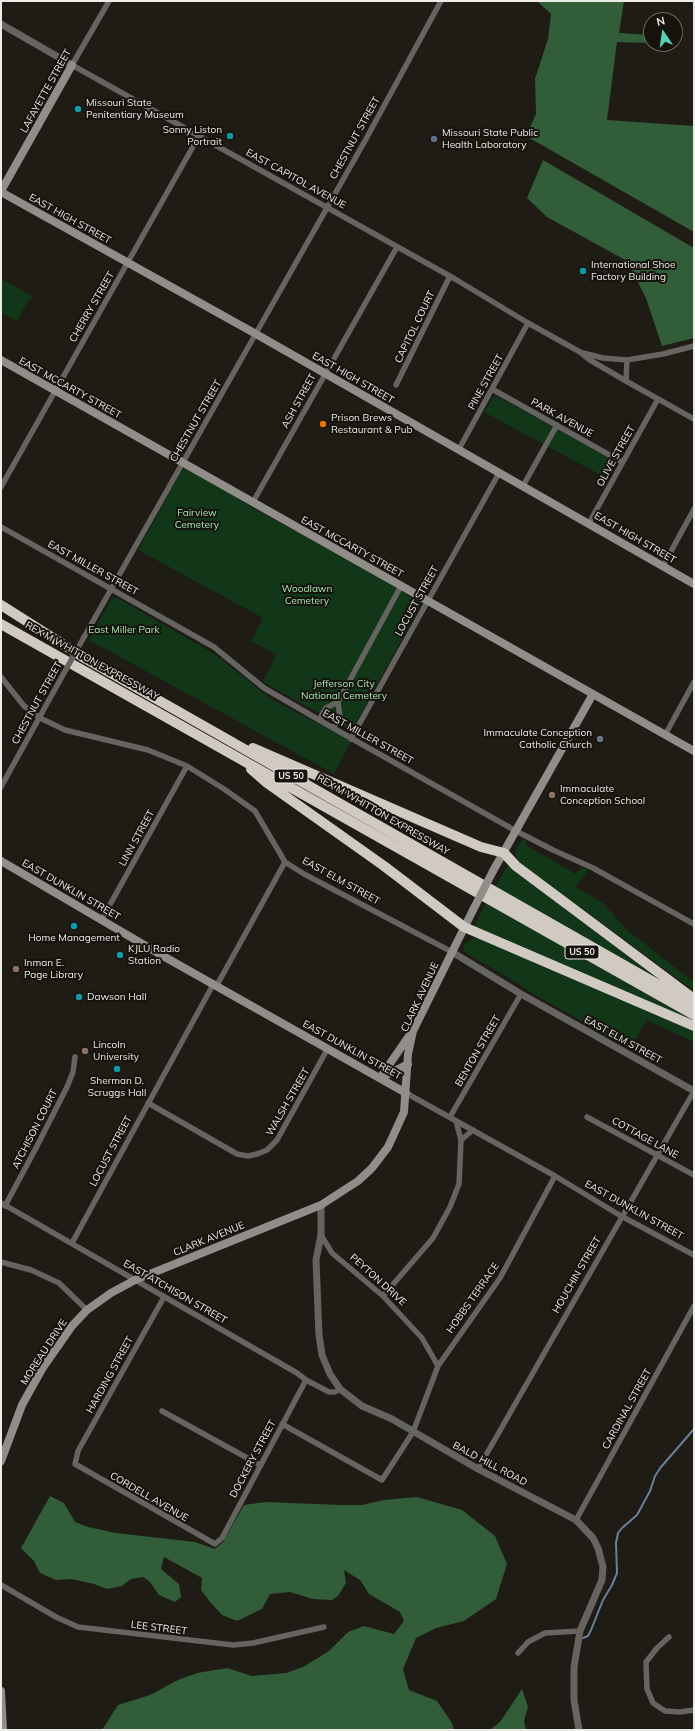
<!DOCTYPE html>
<html>
<head>
<meta charset="utf-8">
<style>
	body { margin:0 }
	#map { position:relative; width:695px; height:1731px; overflow:hidden; background:#1f1b15; font-family:Mulish,sans-serif }
	canvas { display:block }
	.frame { position:absolute; inset:0; border:2px solid #edebe6; pointer-events:none }
	.north { position:absolute; left:643px; top:12px; width:40px; height:40px; box-sizing:border-box; background:#16120c; border:1px solid #6c6963; border-radius:50%; rotate:347deg; font-size:11px; font-weight:700; line-height:16px; text-align:center; color:#edebe6 }
	.north::after { content:''; display:block; margin:auto; width:14px; height:18px; background:#5bcebb; clip-path:polygon(50% 0,100% 100%,50% 72%,0 100%) }
</style>
</head>
<body>
<div id="map">
<canvas width="695" height="1731"></canvas>
<div class="frame"></div>
<div class="north">N</div>
</div>
<script>
const c = document.querySelector('canvas').getContext('2d');
c.lineJoin = 'round';
function fill(path, color) { c.fillStyle = color; c.fill(path, 'evenodd'); }
const poly = rows => new Path2D(rows.map(r => 'M' + r).join(''));
function trace(path, color, width, dash) { c.strokeStyle = color; c.lineWidth = width; c.lineCap = dash ? 'butt' : 'round'; c.setLineDash(dash || []); c.stroke(path); }
function label(font, color, halo, rows, align = 'center') {
  c.font = font + ' Mulish,sans-serif'; c.lineWidth = 4; c.setLineDash([]); c.textBaseline = 'middle'; c.strokeStyle = halo; c.fillStyle = color; for (const [text, x, y, turn = 0] of rows) {
    c.save(); c.translate(x, y); c.rotate((+turn || 0) * Math.PI / 180); c.textAlign = isNaN(turn) ? turn : align; if (halo) c.strokeText(text, 0, 0); c.fillText(text, 0, 0); c.restore();
  }
}
fill(poly([
	[1,279,31,295,33,299,28,301,17,321,1,312],
	[495,395,615,461,616,465,608,479,484,412],
	[185,469,190,469,248,505,376,576,419,602,421,604,353,729,351,731,263,682,276,654,251,641,263,618,138,550,182,470],
	[116,597,216,655,271,699,351,741,334,774,89,640,112,598],
	[522,839,526,840,527,846,576,874,581,867,588,870,576,887,603,903,627,930,694,982,694,991,521,864,515,855,516,850],
	[507,866,511,866,671,987,495,887],
	[486,903,681,1013,684,1017,476,928,475,925],
	[474,938,481,938,694,1028,694,1042,647,1020,630,1048,528,991,516,982,464,952,463,945]
]), '#113618');
fill(poly([
	[537,1,624,1,619,33,651,35,651,43,617,42,607,120,694,126,694,232,526,136,536,114,535,79,548,39,551,14],
	[543,160,694,248,694,338,662,346,646,298,627,261,547,217,527,198],
	[50,1496,64,1503,75,1522,88,1527,116,1533,195,1542,215,1549,223,1542,244,1505,265,1502,341,1505,362,1505,384,1500,417,1497,462,1510,495,1536,507,1564,496,1599,464,1621,436,1628,416,1638,403,1669,409,1690,437,1701,452,1723,454,1730,102,1730,118,1705,150,1695,178,1680,197,1673,227,1668,252,1676,286,1673,303,1667,329,1651,348,1632,364,1626,394,1634,404,1621,400,1612,369,1594,360,1580,344,1570,346,1583,338,1596,332,1600,313,1599,290,1592,270,1594,262,1609,237,1621,222,1615,211,1603,201,1590,202,1578,164,1557,161,1569,179,1584,181,1597,175,1602,159,1595,150,1582,143,1577,131,1579,122,1586,107,1589,94,1584,71,1579,56,1580,40,1573,34,1561,21,1548],
	[522,1689,528,1707,524,1721,526,1730,490,1730,500,1722]
]), '#315d38');
trace(poly([
	[583,1638,588,1636,591,1630,603,1600,612,1585,617,1573,616,1543,618,1533,622,1528,637,1515,650,1491,655,1476,661,1467,694,1429]
]), '#67819a', 2);
trace(poly([
	[109,1,72,65,455,279,528,323,580,352,590,360,626,381],
	[583,353,603,358,627,360,663,354,694,346],
	[627,360,626,381,694,419],
	[396,385,450,276],
	[492,389,622,462],
	[459,449,528,323],
	[523,486,557,425],
	[1,487,199,136],
	[253,502,397,247],
	[589,523,658,399],
	[1,527,214,647,264,688,333,728,516,831,553,850,593,868,694,924],
	[663,566,694,509],
	[84,637,366,139,441,1],
	[1,677,24,706,40,718,65,730,148,750,187,766,224,789,255,811,285,862,304,874,452,952],
	[319,720,326,708,338,702,401,586],
	[333,728,340,717,338,702],
	[665,735,694,682],
	[351,739,499,473],
	[1,787,59,682],
	[102,919,187,766],
	[217,985,285,862],
	[406,1093,555,1176,621,1216,694,1255],
	[148,1103,237,1154,248,1156,257,1154,267,1150,277,1140,328,1048],
	[450,1117,521,994],
	[587,1117,694,1175],
	[456,1121,461,1140],
	[1,1203,297,1373,306,1380,329,1392,335,1392,340,1389],
	[5,1206,36,1148,67,1087,73,1072,75,1057],
	[321,1235,332,1253,383,1296,422,1338,438,1366],
	[72,1243,214,983],
	[1,1262,31,1270,59,1283,87,1310],
	[383,1296,433,1238,450,1207,459,1184,461,1140,473,1130],
	[164,1297,78,1451,75,1464,215,1544,222,1538,306,1380],
	[162,1411,260,1465],
	[282,1424,382,1480,413,1432,438,1366,500,1278,555,1176],
	[478,1469,694,1091],
	[576,1520,694,1306],
	[1,1585,56,1617,78,1627,233,1645,253,1643,324,1627],
	[669,1637,657,1648,646,1662,647,1689,653,1703,665,1711,680,1712,694,1710],
	[518,1653,528,1642,545,1633,580,1631]
]), '#666461', 5.5);
trace(poly([
	[1,24,72,65],
	[452,952,521,994,694,1091],
	[321,1205,321,1235,316,1260,319,1335,322,1355,330,1374,340,1389,362,1406,392,1419,478,1469,576,1520,593,1538,598,1548,603,1567,602,1580,580,1631,574,1667,574,1700,579,1730]
]), '#666461', 7);
trace(poly([
	[1,191,72,65],
	[1,192,256,334,694,584],
	[1,360,694,751],
	[1,861,163,956,406,1093],
	[493,871,593,694],
	[380,1078,409,1036],
	[381,1078,408,1064],
	[1,1461,22,1405,42,1369,72,1326,87,1310,111,1293,135,1280,321,1205,358,1181,372,1168,388,1147,404,1112,408,1054,413,1031,473,910],
	[1,1691,3,1730]
]), '#918d88', 8);
trace(poly([
	[1,605,86,659,694,1005],
	[1,624,694,1015],
	[253,748,481,847,504,853,516,866,694,999],
	[251,769,267,783,384,866,464,927,694,1026]
]), '#d1cac3', 10);
trace(poly([
	[59,682,84,637]
]), '#666461', 5.5);
trace(poly([
	[473,910,493,871]
]), '#918d88', 8);
for (const [x, y, r, color] of [
	[78,109,4,"#0f9aa8"],
	[230,136,4,"#0f9aa8"],
	[434,139,4,"#5c6f8a"],
	[583,271,4,"#0f9aa8"],
	[323,424,4,"#e8710a"],
	[600,739,4,"#6b7280"],
	[552,795,4,"#8d6e63"],
	[74,926,4,"#0f9aa8"],
	[120,955,4,"#0f9aa8"],
	[16,969,4,"#8d6e63"],
	[79,997,4,"#0f9aa8"],
	[85,1051,4,"#8d6e63"],
	[117,1069,4,"#0f9aa8"]
]) { const dot = new Path2D(); dot.arc(x, y, r, 0, 2 * Math.PI); c.fillStyle = color; c.fill(dot); trace(dot, '#16120c', 1.5); }
for (const [x, y, w] of [
	[291,776,34],
	[582,952,34]
]) { const box = new Path2D(); box.roundRect(x - w / 2, y - 7, w, 14, 3); c.fillStyle = '#16120c'; c.fill(box); trace(box, '#edebe6', 1); }
label('bold 9px', '#edebe6', null, [
	["US 50",291,776],
	["US 50",582,952]
]);
label('10px', '#edebe6', '#16120c', [
	["LAFAYETTE STREET",46,91,-61],
	["CHESTNUT STREET",355,138,-61],
	["EAST CAPITOL AVENUE",296,179,29],
	["EAST HIGH STREET",70,219,29],
	["CHERRY STREET",92,307,-60],
	["CAPITOL COURT",415,327,-64],
	["EAST HIGH STREET",353,378,30],
	["PINE STREET",486,382,-61],
	["EAST MCCARTY STREET",70,388,29],
	["ASH STREET",299,401,-61],
	["PARK AVENUE",562,418,29],
	["CHESTNUT STREET",196,421,-60],
	["OLIVE STREET",616,456,-61],
	["EAST HIGH STREET",635,538,30],
	["EAST MCCARTY STREET",352,547,29],
	["EAST MILLER STREET",93,568,29],
	["LOCUST STREET",417,601,-61],
	["REX M WHITTON EXPRESSWAY",92,661,29],
	["CHESTNUT STREET",37,703,-61],
	["EAST MILLER STREET",368,737,29],
	["REX M WHITTON EXPRESSWAY",383,815,30],
	["LINN STREET",137,838,-61],
	["EAST ELM STREET",341,881,29],
	["EAST DUNKLIN STREET",71,890,30],
	["CLARK AVENUE",420,997,-65],
	["EAST ELM STREET",623,1040,29],
	["EAST DUNKLIN STREET",352,1050,29],
	["BENTON STREET",478,1051,-60],
	["WALSH STREET",288,1102,-60],
	["ATCHISON COURT",35,1129,-63],
	["COTTAGE LANE",645,1138,29],
	["LOCUST STREET",111,1151,-62],
	["EAST DUNKLIN STREET",634,1210,29],
	["CLARK AVENUE",209,1239,-22],
	["HOUCHIN STREET",577,1275,-60],
	["PEYTON DRIVE",378,1280,42],
	["EAST ATCHISON STREET",175,1292,30],
	["HOBBS TERRACE",473,1298,-55],
	["MOREAU DRIVE",44,1352,-57],
	["HARDING STREET",110,1375,-61],
	["CARDINAL STREET",627,1409,-61],
	["DOCKERY STREET",253,1459,-62],
	["BALD HILL ROAD",490,1464,28],
	["CORDELL AVENUE",149,1497,30],
	["LEE STREET",159,1628,7]
]);
label('10px', '#edebe6', '#16120c', [
	["Missouri State",86,103],
	["Penitentiary Museum",86,115],
	["Sonny Liston",222,130,"right"],
	["Portrait",222,142,"right"],
	["Missouri State Public",442,133],
	["Health Laboratory",442,145],
	["International Shoe",591,265],
	["Factory Building",591,277],
	["Prison Brews",331,418],
	["Restaurant & Pub",331,430],
	["Immaculate Conception",592,733,"right"],
	["Catholic Church",592,745,"right"],
	["Immaculate",560,789],
	["Conception School",560,801],
	["Home Management",74,938,"center"],
	["KJLU Radio",128,949],
	["Station",128,961],
	["Inman E.",24,963],
	["Page Library",24,975],
	["Dawson Hall",87,997],
	["Lincoln",93,1045],
	["University",93,1057],
	["Sherman D.",117,1081,"center"],
	["Scruggs Hall",117,1093,"center"]
], 'left');
label('10px', '#a4e9ad', '#16120c', [
	["Fairview",197,513],
	["Cemetery",197,525],
	["Woodlawn",307,589],
	["Cemetery",307,601],
	["East Miller Park",124,630],
	["Jefferson City",344,684],
	["National Cemetery",344,696]
]);
</script>
</body>
</html>
